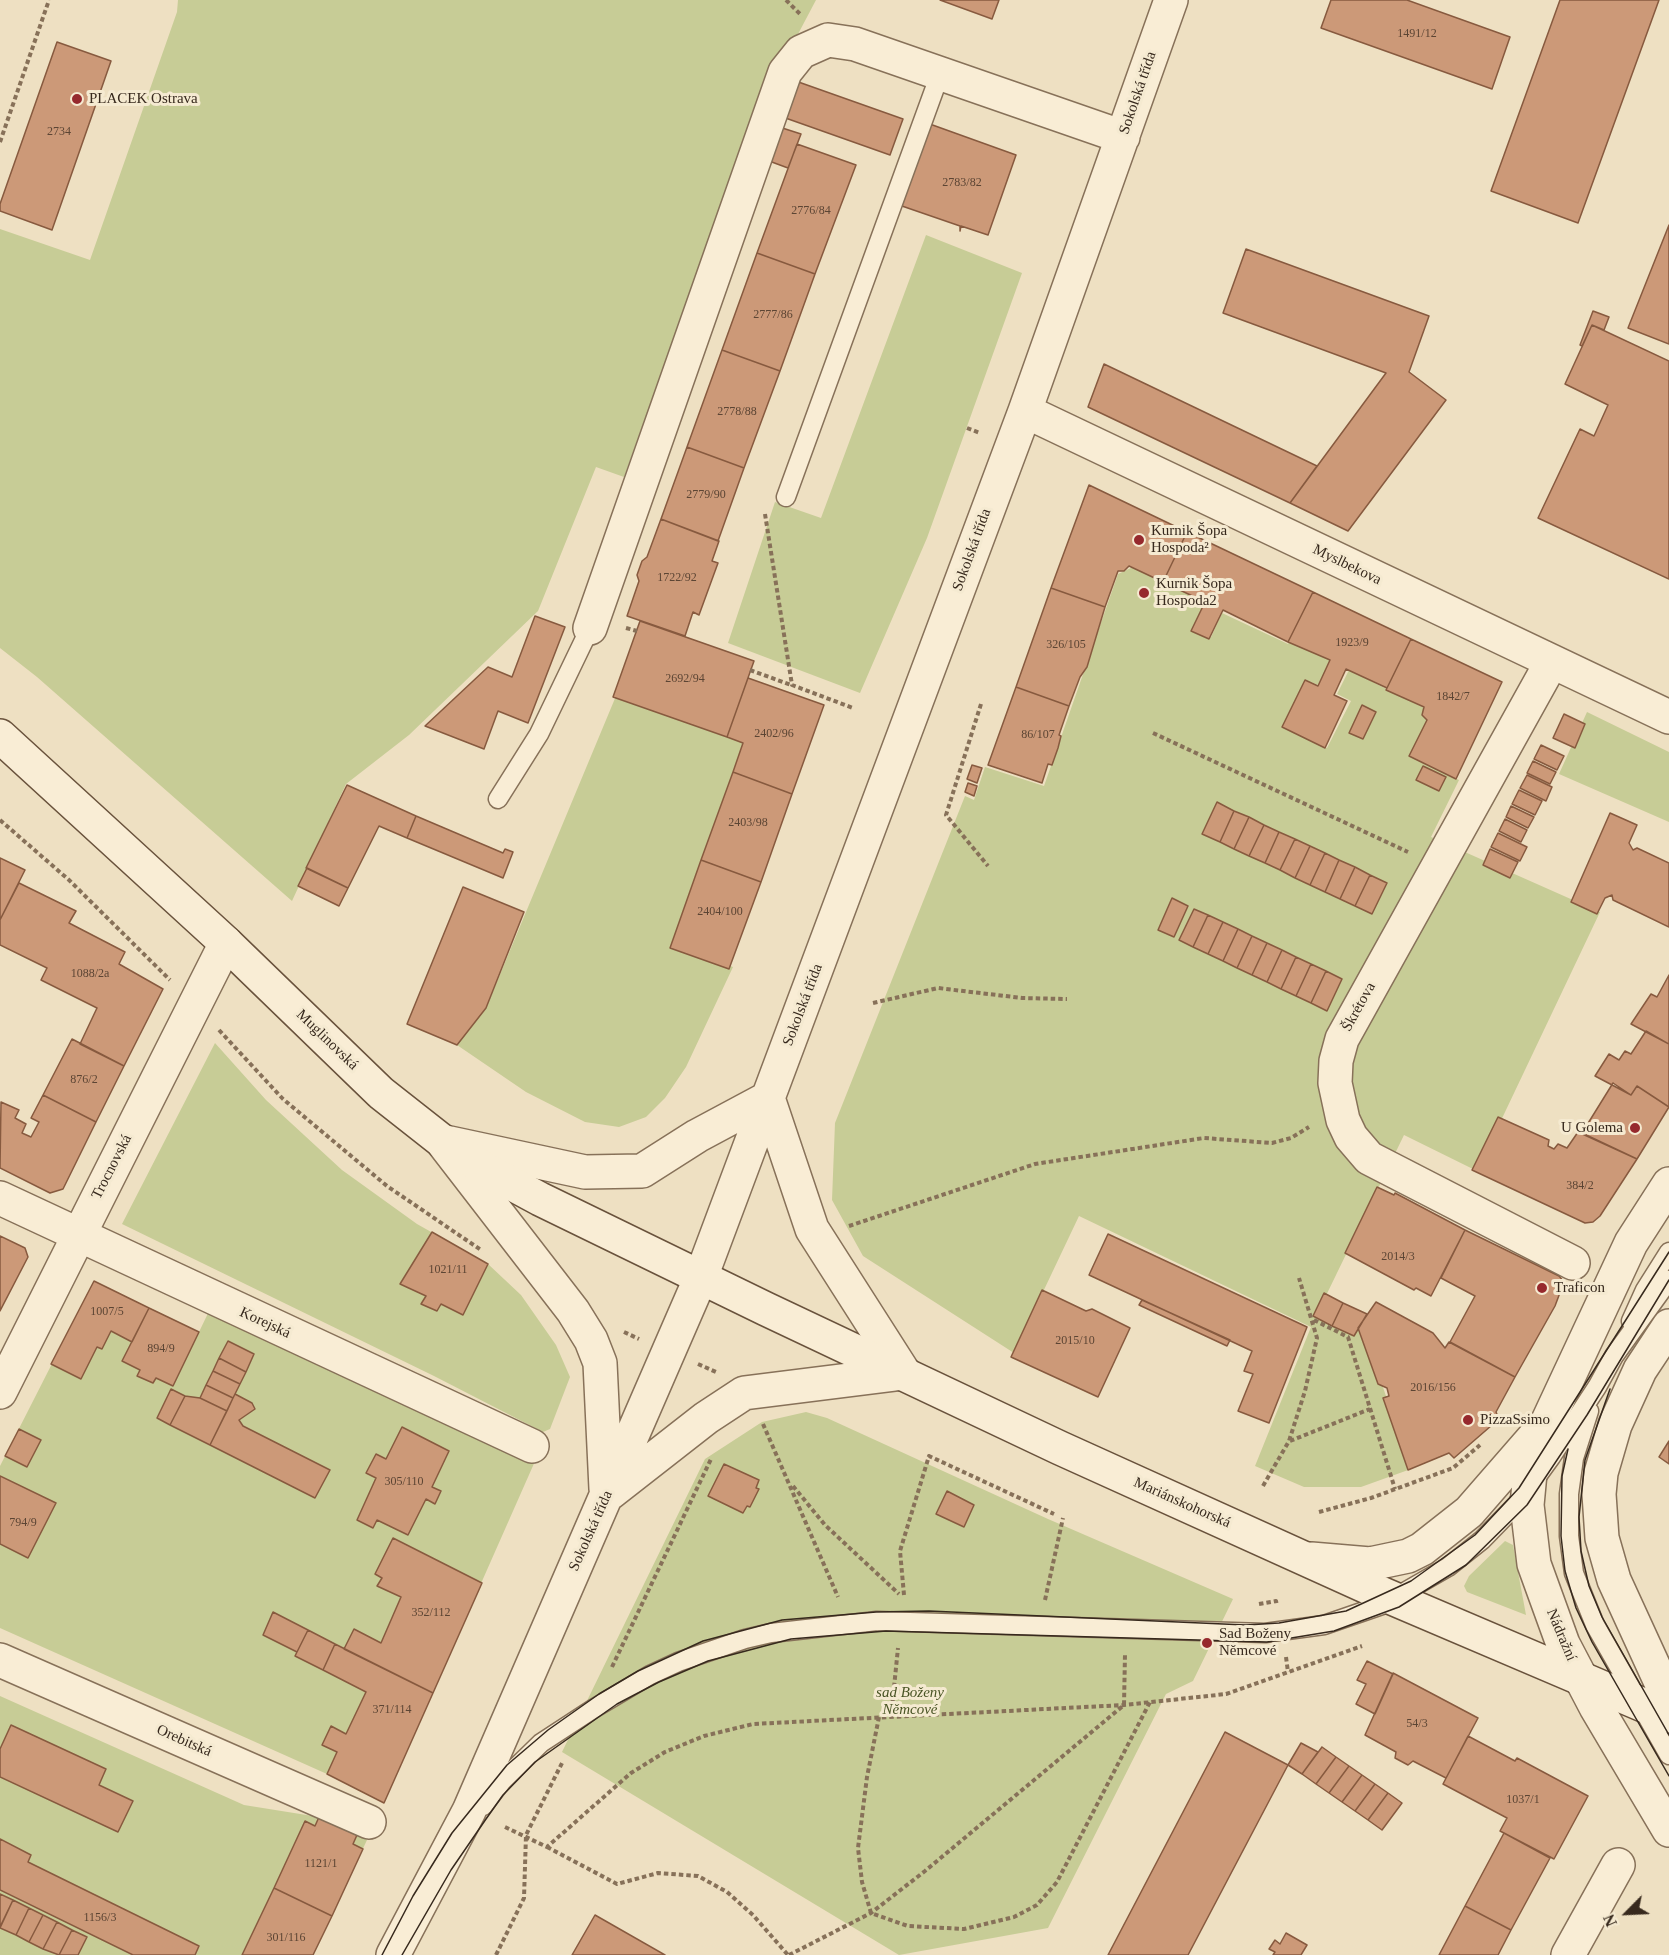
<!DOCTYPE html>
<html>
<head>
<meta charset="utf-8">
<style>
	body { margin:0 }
	#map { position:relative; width:1669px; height:1955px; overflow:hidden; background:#eee0c2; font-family:Georgia,serif }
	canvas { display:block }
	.north { position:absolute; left:1597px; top:1883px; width:60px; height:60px; -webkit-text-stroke:4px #f5ead1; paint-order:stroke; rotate:246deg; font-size:16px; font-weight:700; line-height:24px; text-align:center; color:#37291d }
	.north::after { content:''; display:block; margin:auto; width:21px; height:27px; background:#37291d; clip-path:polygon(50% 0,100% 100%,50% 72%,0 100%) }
</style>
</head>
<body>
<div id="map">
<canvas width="1669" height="1955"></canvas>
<div class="north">N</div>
</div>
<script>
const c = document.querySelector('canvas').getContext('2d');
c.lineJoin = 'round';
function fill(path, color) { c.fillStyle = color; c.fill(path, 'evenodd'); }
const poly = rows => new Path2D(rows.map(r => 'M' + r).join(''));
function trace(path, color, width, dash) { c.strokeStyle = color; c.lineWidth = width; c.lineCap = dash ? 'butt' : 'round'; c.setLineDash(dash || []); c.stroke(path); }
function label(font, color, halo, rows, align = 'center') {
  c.font = font + ' Georgia,serif'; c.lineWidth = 6; c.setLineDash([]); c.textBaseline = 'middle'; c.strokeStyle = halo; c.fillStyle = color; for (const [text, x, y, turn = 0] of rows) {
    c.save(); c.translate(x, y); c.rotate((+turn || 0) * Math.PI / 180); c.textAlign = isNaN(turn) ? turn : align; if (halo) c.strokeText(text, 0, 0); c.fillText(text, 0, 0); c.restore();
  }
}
fill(poly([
	[178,0,816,0,797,36,768,76,624,477,596,467,538,611,409,735,346,784,292,901,37,677,0,648,0,229,90,260,177,12],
	[926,235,1022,273,927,538,860,693,728,643,775,502,821,518],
	[1133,567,1208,600,1194,629,1211,637,1222,613,1288,644,1291,639,1334,660,1321,686,1308,681,1285,727,1327,748,1351,701,1337,694,1349,670,1434,713,1413,757,1459,780,1431,837,1600,912,1477,1171,1404,1135,1319,1310,1362,1326,1411,1469,1361,1487,1304,1487,1255,1466,1311,1327,1079,1216,1014,1353,863,1256,832,1200,835,1123,965,796,974,800,985,767,1044,786,1118,574],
	[616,696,746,743,674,946,733,967,686,1067,665,1098,646,1117,619,1127,585,1122,526,1092,457,1045,486,1008],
	[1587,712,1669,752,1669,822,1559,774],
	[215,1043,266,1100,342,1170,417,1224,488,1264,521,1295,556,1345,570,1377,550,1429,543,1432,434,1376,122,1224],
	[94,1281,199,1332,212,1305,536,1459,384,1803,327,1774,0,1628,0,1466],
	[806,1412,827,1418,1048,1519,1233,1599,1193,1681,1166,1694,1048,1928,899,1955,562,1752,705,1459,762,1422],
	[1505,1541,1513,1545,1526,1615,1467,1592,1464,1586,1469,1576],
	[0,1696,244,1805,319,1817,367,1840,313,1955,0,1955]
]), '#c7cc96');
const building = poly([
	[940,0,999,0,992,19,940,0],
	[1331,0,1407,0,1510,37,1492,89,1321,28,1331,0],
	[1560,0,1659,0,1578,223,1491,191,1560,0],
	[57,42,111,61,52,230,0,211,0,204,57,42],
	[790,79,903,119,890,155,777,115,790,79],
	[927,123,1016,155,988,235,961,226,960,231,960,226,899,205,927,123],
	[773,125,801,134,788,168,761,158,773,125],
	[797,144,856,165,815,274,757,253,797,144],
	[1669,225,1669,344,1628,328,1669,225],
	[1246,249,1429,316,1409,372,1446,400,1348,531,1290,503,1386,373,1223,313,1246,249],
	[757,253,815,274,780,371,722,350,757,253],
	[1593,311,1609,317,1604,330,1592,325,1582,346,1580,345,1593,311],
	[1592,325,1669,361,1669,579,1538,518,1580,429,1594,436,1608,405,1565,384,1592,325],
	[722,350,780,371,744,468,687,447,722,350],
	[1104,364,1317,466,1290,503,1088,407,1104,364],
	[687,447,744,468,718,541,661,519,687,447],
	[1089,485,1187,532,1163,582,1129,566,1124,571,1118,571,1105,607,1051,588,1089,485],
	[661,519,719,541,712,561,718,563,699,615,693,612,685,636,627,616,639,581,637,575,642,561,647,557,661,519],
	[1187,532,1313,592,1288,642,1223,610,1209,639,1191,631,1205,602,1163,582,1187,532],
	[1051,588,1105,607,1087,667,1080,677,1069,706,1016,687,1051,588],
	[1313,592,1411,639,1387,688,1346,669,1334,695,1347,701,1325,748,1282,727,1305,680,1318,686,1330,660,1288,642,1313,592],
	[535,616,565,627,528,723,498,711,484,749,425,726,488,667,512,677,535,616],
	[640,621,754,661,727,737,613,697,640,621],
	[1411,639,1502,682,1456,779,1409,756,1427,720,1422,715,1424,707,1386,690,1411,639],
	[748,678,824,705,792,794,733,772,743,743,727,737,748,678],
	[1016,687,1069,706,1059,735,1061,736,1058,748,1052,765,1048,764,1042,783,988,765,1016,687],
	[1362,705,1376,712,1363,739,1349,733,1362,705],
	[1564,714,1585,724,1575,748,1553,738,1564,714],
	[1541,745,1564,756,1557,770,1534,759,1541,745],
	[1533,761,1556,772,1550,784,1527,773,1533,761],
	[972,765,982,768,977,783,967,779,972,765],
	[1423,766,1446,777,1439,791,1416,780,1423,766],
	[733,772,792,794,761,882,701,860,733,772],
	[1527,775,1552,787,1546,801,1520,788,1527,775],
	[968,783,977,786,974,796,965,792,968,783],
	[347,785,416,816,407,838,379,826,348,888,306,868,347,785],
	[1519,790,1542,801,1535,815,1512,804,1519,790],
	[1217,802,1234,811,1220,842,1202,834,1217,802],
	[1511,806,1534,817,1528,828,1506,817,1511,806],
	[1234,811,1249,817,1234,849,1220,842,1234,811],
	[1610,813,1637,825,1629,843,1633,850,1637,848,1669,863,1669,927,1613,900,1612,895,1605,898,1597,914,1571,902,1610,813],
	[416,816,503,853,505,849,513,852,503,878,407,838,416,816],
	[1249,817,1264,825,1249,856,1234,849,1249,817],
	[1505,819,1527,830,1521,842,1499,831,1505,819],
	[1264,825,1279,832,1265,863,1249,856,1264,825],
	[1279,832,1295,839,1280,870,1265,863,1279,832],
	[1498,833,1527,847,1520,861,1491,847,1498,833],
	[1295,839,1310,846,1295,878,1280,870,1295,839],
	[1310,846,1325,853,1310,885,1295,878,1310,846],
	[1490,849,1518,862,1510,878,1483,865,1490,849],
	[1325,853,1339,860,1325,892,1310,885,1325,853],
	[0,858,25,870,0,920,0,858],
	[701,860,761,882,729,969,670,948,701,860],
	[1339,860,1355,867,1340,899,1325,892,1339,860],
	[1355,867,1370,875,1355,906,1340,899,1355,867],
	[307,868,348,888,339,906,298,886,307,868],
	[1370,875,1387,883,1372,914,1355,906,1370,875],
	[19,883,76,911,69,923,125,952,119,964,163,989,124,1066,80,1044,97,1008,41,980,47,968,0,945,0,920,19,883],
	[463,887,524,912,486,1008,457,1045,407,1024,463,887],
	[1172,898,1188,906,1174,937,1158,930,1172,898],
	[1194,909,1208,915,1193,947,1179,940,1194,909],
	[1208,915,1223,922,1208,954,1193,947,1208,915],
	[1223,922,1238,929,1223,961,1208,954,1223,922],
	[1238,929,1252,936,1237,968,1223,961,1238,929],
	[1252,936,1267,943,1252,975,1237,968,1252,936],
	[1267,943,1282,950,1267,982,1252,975,1267,943],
	[1282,950,1296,957,1281,989,1267,982,1282,950],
	[1296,957,1311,964,1296,996,1281,989,1296,957],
	[1311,964,1326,971,1311,1003,1296,996,1311,964],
	[1326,971,1342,979,1327,1011,1311,1003,1326,971],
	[1669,975,1669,1044,1631,1024,1651,994,1657,997,1669,975],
	[1646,1031,1669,1044,1669,1107,1637,1086,1631,1095,1595,1076,1609,1054,1619,1060,1625,1051,1631,1054,1646,1031],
	[72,1039,124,1066,96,1122,43,1095,72,1039],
	[1613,1083,1631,1095,1637,1086,1669,1107,1637,1159,1582,1133,1613,1083],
	[43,1095,96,1122,63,1189,50,1193,0,1168,1,1102,19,1110,15,1118,26,1124,22,1133,31,1137,39,1122,31,1118,43,1095],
	[1498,1117,1549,1140,1548,1146,1554,1149,1558,1144,1567,1148,1578,1132,1637,1159,1600,1216,1593,1222,1585,1223,1472,1170,1498,1117],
	[1377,1187,1394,1195,1395,1193,1465,1230,1431,1296,1416,1288,1414,1290,1345,1253,1377,1187],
	[1465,1230,1559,1276,1564,1282,1555,1306,1515,1377,1450,1342,1475,1296,1441,1278,1465,1230],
	[432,1232,488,1264,463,1315,441,1304,437,1311,421,1304,426,1296,400,1284,432,1232],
	[1108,1234,1307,1327,1269,1423,1238,1411,1253,1374,1244,1371,1252,1351,1089,1275,1108,1234],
	[0,1236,25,1248,28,1257,0,1311,0,1236],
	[94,1281,149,1308,132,1342,111,1331,102,1349,97,1347,81,1379,51,1364,94,1281],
	[1042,1290,1086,1311,1092,1309,1130,1328,1098,1397,1011,1357,1042,1290],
	[1324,1293,1343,1303,1332,1326,1313,1316,1324,1293],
	[1142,1300,1230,1340,1227,1346,1139,1305,1142,1300],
	[1376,1302,1433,1333,1445,1348,1449,1342,1515,1377,1496,1412,1499,1419,1454,1458,1449,1453,1408,1470,1383,1398,1389,1396,1387,1388,1378,1384,1358,1328,1376,1302],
	[1343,1303,1367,1314,1354,1336,1332,1326,1343,1303],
	[149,1308,199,1332,173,1386,156,1378,153,1383,137,1376,140,1370,122,1361,149,1308],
	[228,1341,254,1354,246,1372,219,1358,228,1341],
	[219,1358,246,1372,240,1384,213,1371,219,1358],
	[213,1371,240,1384,233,1398,206,1385,213,1371],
	[206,1385,233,1398,227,1411,200,1398,206,1385],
	[171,1389,185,1396,170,1425,157,1418,171,1389],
	[235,1394,252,1403,255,1409,239,1420,243,1426,330,1470,315,1498,210,1445,235,1394],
	[185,1396,200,1398,227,1411,210,1445,170,1425,185,1396],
	[402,1427,449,1451,432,1487,441,1491,435,1504,426,1499,408,1535,377,1520,373,1528,357,1520,376,1478,366,1473,376,1454,386,1459,402,1427],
	[19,1429,41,1440,27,1467,5,1456,19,1429],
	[1669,1441,1669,1464,1659,1457,1669,1441],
	[724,1464,759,1480,756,1488,759,1489,750,1507,747,1506,743,1513,708,1496,724,1464],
	[0,1476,56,1503,28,1558,0,1544,0,1476],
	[947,1491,974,1505,964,1527,936,1514,947,1491],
	[393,1538,482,1583,433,1693,344,1649,354,1629,381,1643,401,1597,377,1586,382,1578,375,1574,393,1538],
	[273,1612,308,1630,297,1652,263,1635,273,1612],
	[308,1630,335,1644,323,1670,295,1656,308,1630],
	[335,1644,433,1693,384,1803,327,1774,337,1752,322,1745,331,1726,346,1734,366,1692,323,1670,335,1644],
	[1367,1661,1393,1674,1375,1714,1356,1704,1366,1684,1357,1680,1367,1661],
	[1393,1673,1478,1718,1446,1778,1413,1761,1408,1765,1395,1758,1396,1752,1365,1735,1393,1673],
	[11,1725,106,1769,99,1785,133,1801,118,1832,0,1777,0,1749,11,1725],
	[1225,1732,1288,1765,1188,1955,1108,1955,1225,1732],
	[1468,1736,1515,1761,1517,1758,1588,1796,1554,1859,1500,1831,1507,1818,1443,1784,1468,1736],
	[1301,1743,1318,1752,1302,1774,1288,1765,1301,1743],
	[1322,1747,1336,1757,1316,1784,1302,1774,1322,1747],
	[1336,1757,1349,1766,1329,1793,1316,1784,1336,1757],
	[1349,1766,1362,1775,1342,1802,1329,1793,1349,1766],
	[1362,1775,1375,1784,1355,1811,1342,1802,1362,1775],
	[1375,1784,1388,1793,1368,1820,1355,1811,1375,1784],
	[1388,1793,1402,1803,1382,1830,1368,1820,1388,1793],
	[319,1817,357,1835,353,1844,363,1849,332,1916,274,1888,305,1821,315,1826,319,1817],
	[1504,1833,1550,1858,1511,1930,1465,1906,1504,1833],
	[0,1839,31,1855,28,1862,199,1946,195,1955,133,1955,0,1890,0,1839],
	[274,1888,332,1916,313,1955,242,1955,274,1888],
	[0,1894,13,1900,0,1927,0,1894],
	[13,1900,29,1908,16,1935,0,1928,13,1900],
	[1465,1906,1511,1930,1498,1955,1439,1955,1465,1906],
	[29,1908,43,1915,29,1942,16,1935,29,1908],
	[43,1915,57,1922,43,1949,29,1942,43,1915],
	[595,1915,665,1955,572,1955,595,1915],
	[57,1922,72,1930,59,1955,43,1949,57,1922],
	[72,1930,87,1937,78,1955,59,1955,72,1930],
	[1286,1933,1307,1945,1301,1955,1273,1955,1275,1952,1269,1949,1275,1940,1280,1944,1286,1933]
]);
fill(building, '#cc9978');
trace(building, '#875a3f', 1.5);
const service = poly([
	[786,497,940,74],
	[498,799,539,734,590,628],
	[1631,1321,1645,1290,1669,1252],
	[1589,1411,1574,1458,1569,1494,1569,1536,1574,1573,1595,1625,1669,1755],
	[483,1806,502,1781,541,1743,593,1709,650,1675,678,1662,745,1639,771,1633,877,1621,1265,1633,1324,1625,1382,1605,1448,1567,1482,1540,1517,1504,1551,1457,1597,1387,1614,1356,1669,1280]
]);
const minor = poly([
	[1025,411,1669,717],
	[590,628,785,72,801,52,828,40,855,44,1123,137],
	[1551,663,1342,1039,1336,1061,1335,1083,1343,1120,1351,1137,1369,1158,1573,1263],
	[768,1098,812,1229,904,1373],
	[445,1142,585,1172,642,1171,697,1136,768,1098],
	[1669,1184,1631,1243,1539,1440,1530,1473,1527,1505,1534,1564,1563,1644,1596,1707,1669,1830],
	[0,1198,532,1446],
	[701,1277,1025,411,1171,0],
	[1669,1326,1640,1370,1615,1425,1601,1473,1599,1494,1602,1538,1614,1580,1669,1700],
	[0,1392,226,943],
	[1311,1559,1370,1564,1408,1556,1422,1549,1469,1512,1536,1435],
	[0,1660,369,1822],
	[1568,1955,1618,1865]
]);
const tertiary = poly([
	[444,1144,573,1311,591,1340,600,1363,606,1489],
	[610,1493,706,1418,744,1393,904,1373],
	[393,1955,469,1811,701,1277]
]);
const secondary = poly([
	[0,736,226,943,381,1093,442,1141,488,1171,540,1199,766,1309,1060,1448,1385,1595,1669,1716]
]);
trace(service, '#877159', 21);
trace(minor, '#877159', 36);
trace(tertiary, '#877159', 36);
trace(secondary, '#69523c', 36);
trace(poly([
	[786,0,801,15],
	[0,142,49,0],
	[967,428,980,433],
	[765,514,792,685,853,708],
	[626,628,637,631],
	[750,670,791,685],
	[981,704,946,815,988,866],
	[1153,733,1408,852],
	[0,820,69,880,170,980],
	[873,1003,938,988,1022,998,1067,999],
	[219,1030,283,1099,387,1186,481,1250],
	[849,1226,1035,1164,1204,1138,1272,1143,1291,1138,1309,1127],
	[1314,1320,1348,1337,1395,1489],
	[624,1332,639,1339],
	[698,1364,716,1372],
	[763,1424,838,1597],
	[1290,1441,1370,1409],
	[793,1486,825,1525,899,1594],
	[1263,1486,1289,1441,1305,1391,1317,1338,1299,1278],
	[1319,1512,1371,1498,1453,1468,1480,1445],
	[904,1595,900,1551,929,1456,1054,1514],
	[1045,1600,1063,1518],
	[1259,1604,1276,1601,1277,1606],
	[1286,1657,1288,1672],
	[612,1667,711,1459],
	[879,1717,867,1777,858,1848,862,1882,871,1913,908,1926,964,1929,1014,1917,1037,1905,1057,1882,1150,1702],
	[891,1717,898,1648],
	[505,1827,547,1847,631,1773,665,1752,704,1736,753,1724,1124,1705,1226,1694,1362,1646],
	[547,1847,617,1884,658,1873,698,1876,727,1892,753,1915,788,1955],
	[496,1955,524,1898,526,1835,563,1761],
	[789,1955,871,1913,925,1871,1124,1705,1125,1654]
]), '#877159', 4, [4.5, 3]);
trace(service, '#f9edd5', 18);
trace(minor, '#f9edd5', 33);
trace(tertiary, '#f9edd5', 33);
trace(secondary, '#f9edd5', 33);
trace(poly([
	[1610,1389,1585,1460,1579,1517,1581,1551,1589,1586,1602,1617,1669,1735],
	[1568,1449,1562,1476,1561,1536,1565,1571,1576,1608,1592,1642,1669,1776],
	[382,1955,413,1896,452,1833,507,1765,548,1730,599,1694,638,1671,703,1641,782,1620,876,1612,929,1611,1246,1625,1279,1623,1346,1611,1411,1581,1475,1535,1519,1488,1669,1252],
	[402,1955,451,1870,486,1819,503,1795,535,1762,617,1704,659,1682,708,1661,791,1639,886,1631,1267,1642,1334,1631,1399,1607,1466,1565,1527,1505,1587,1415,1669,1280]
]), '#37291d', 1.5);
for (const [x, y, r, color] of [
	[77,99,6,"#96292d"],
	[1139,540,6,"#96292d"],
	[1144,593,6,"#96292d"],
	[1635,1128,6,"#96292d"],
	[1542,1288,6,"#96292d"],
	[1468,1420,6,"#96292d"],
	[1207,1643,6,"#96292d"]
]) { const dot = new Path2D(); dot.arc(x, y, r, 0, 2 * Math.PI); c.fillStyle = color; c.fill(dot); trace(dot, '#f5ead1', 2); }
label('12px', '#5c4534', null, [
	["1491/12",1417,34],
	["2734",59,132],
	["2783/82",962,183],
	["2776/84",811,211],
	["2777/86",773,315],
	["2778/88",737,412],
	["2779/90",706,495],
	["1722/92",677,578],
	["1923/9",1352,643],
	["326/105",1066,645],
	["2692/94",685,679],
	["1842/7",1453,697],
	["2402/96",774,734],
	["86/107",1038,735],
	["2403/98",748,823],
	["2404/100",720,912],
	["1088/2a",90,974],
	["876/2",84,1080],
	["384/2",1580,1186],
	["2014/3",1398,1257],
	["1021/11",448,1270],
	["1007/5",107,1312],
	["2015/10",1075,1341],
	["894/9",161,1349],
	["2016/156",1433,1388],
	["305/110",404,1482],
	["794/9",23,1523],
	["352/112",431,1613],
	["371/114",392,1710],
	["54/3",1417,1724],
	["1037/1",1523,1800],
	["1121/1",321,1864],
	["1156/3",100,1918],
	["301/116",286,1938]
]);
label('15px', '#37291d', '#f5ead1', [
	["Sokolská třída",1138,93,-71],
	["Sokolská třída",972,550,-70],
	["Myslbekova",1347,565,26],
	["Sokolská třída",803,1005,-69],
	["Škrétova",1359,1007,-61],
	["Muglinovská",327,1040,44],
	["Trocnovská",112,1167,-63],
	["Korejská",265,1323,25],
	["Mariánskohorská",1182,1503,24],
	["Sokolská třída",591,1531,-66],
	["Nádražní",1561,1635,67],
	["Orebitská",184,1741,24]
]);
label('15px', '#37291d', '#f5ead1', [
	["PLACEK Ostrava",89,99],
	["Kurnik Šopa",1151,531],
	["Hospoda²",1151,548],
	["Kurnik Šopa",1156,584],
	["Hospoda2",1156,601],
	["U Golema",1623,1128,"right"],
	["Traficon",1554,1288],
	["PizzaSsimo",1480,1420],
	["Sad Boženy",1219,1634],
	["Němcové",1219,1651]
], 'left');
label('italic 15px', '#495424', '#f5ead1', [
	["sad Boženy",910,1693],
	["Němcové",910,1710]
]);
</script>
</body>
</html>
